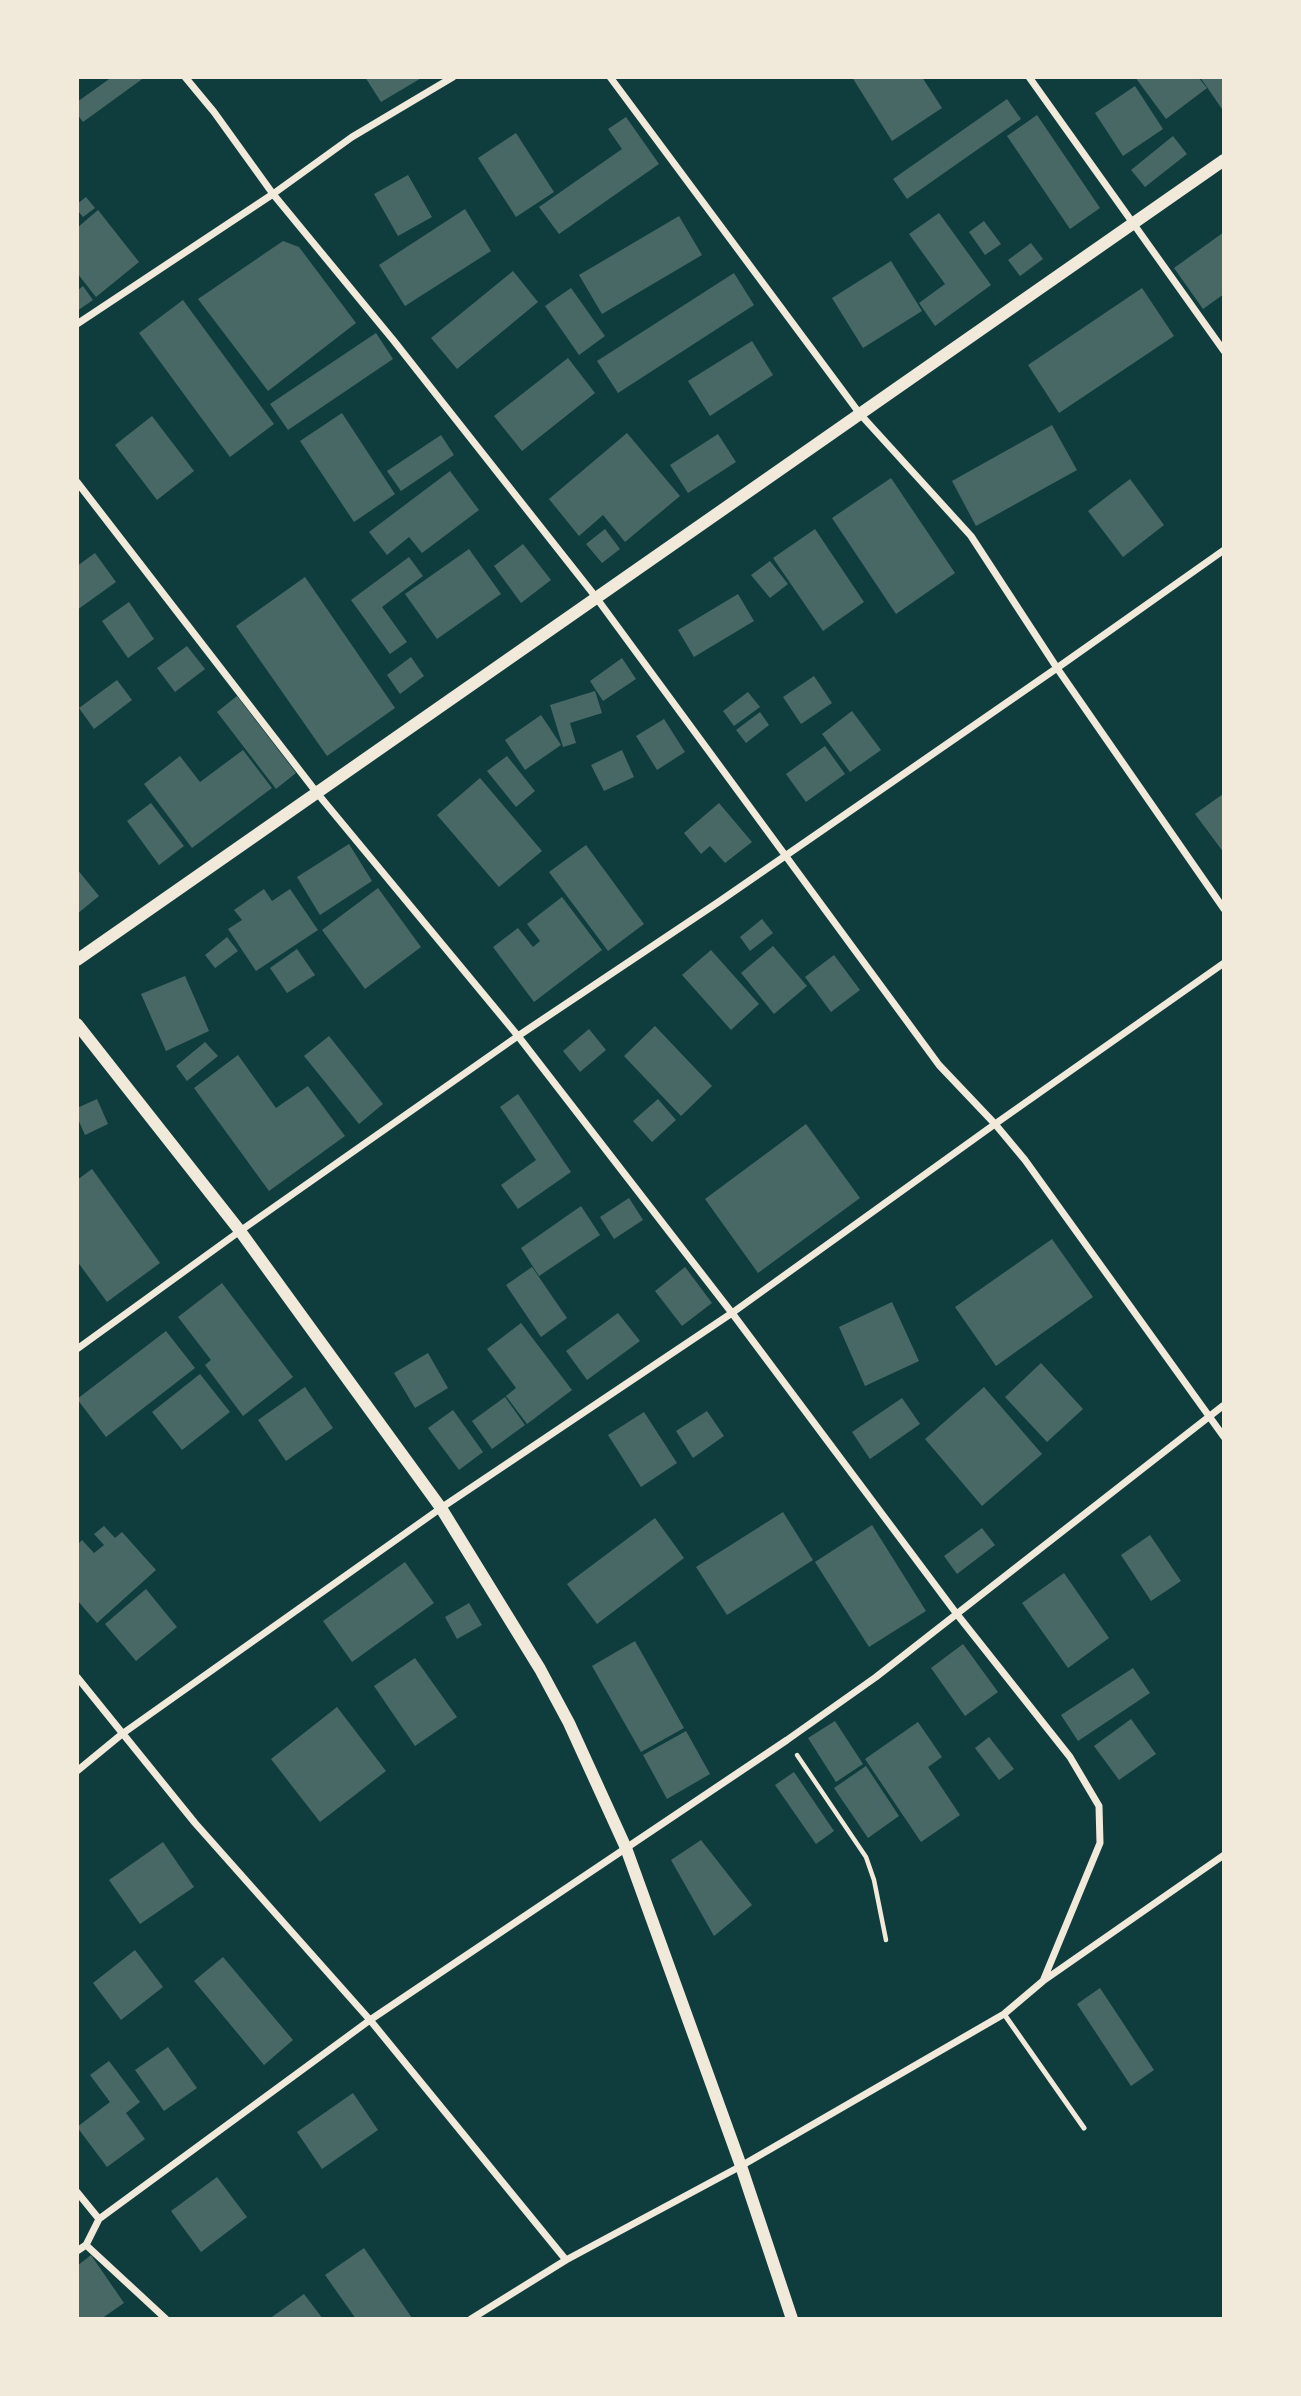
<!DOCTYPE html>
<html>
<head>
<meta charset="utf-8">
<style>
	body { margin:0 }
	#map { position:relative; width:1301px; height:2396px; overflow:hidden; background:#0f3d3e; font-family:Ubuntu,sans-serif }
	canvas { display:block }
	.frame { position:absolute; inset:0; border:79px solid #f1e9da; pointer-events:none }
</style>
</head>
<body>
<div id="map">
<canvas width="1301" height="2396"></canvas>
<div class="frame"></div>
</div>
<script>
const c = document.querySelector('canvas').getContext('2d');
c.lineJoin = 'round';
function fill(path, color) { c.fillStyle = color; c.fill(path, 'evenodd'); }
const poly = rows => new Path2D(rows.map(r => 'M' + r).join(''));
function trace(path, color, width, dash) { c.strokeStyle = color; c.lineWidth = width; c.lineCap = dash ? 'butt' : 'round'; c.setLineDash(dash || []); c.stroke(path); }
fill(poly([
	[112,77,145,77,83,122,77,114,77,102],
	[365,77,423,77,381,102],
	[852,77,922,77,942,108,892,141],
	[1135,77,1198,77,1207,88,1166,119],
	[1200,77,1224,77,1224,112,1209,90],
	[1135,86,1163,129,1123,156,1095,113],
	[1007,99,1021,119,907,199,893,179],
	[1037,115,1100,208,1070,229,1007,136],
	[626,117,659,164,559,234,539,207,622,149,608,129],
	[516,133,554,192,516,217,478,158],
	[1173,136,1187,154,1145,187,1131,170],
	[408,175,432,217,398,236,374,194],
	[86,197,95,208,83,217,77,210,77,204],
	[465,209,491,251,405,306,379,265],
	[98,210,139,262,96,297,77,273,77,228],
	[939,213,991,285,935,326,919,303,945,284,909,234],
	[679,216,702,255,602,314,579,275],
	[984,221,1001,244,985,255,969,232],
	[1224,232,1224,294,1203,309,1174,268],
	[283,241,299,247,356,323,268,391,198,299],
	[1031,243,1043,259,1020,276,1008,260],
	[891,261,922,311,863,348,832,298],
	[513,271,538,302,457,369,431,338],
	[734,273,754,305,618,393,597,361],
	[83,286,93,300,77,311,77,291],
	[571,288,605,336,579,355,545,306],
	[1142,288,1174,336,1059,413,1028,365],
	[183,300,274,424,230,457,139,333],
	[376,333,393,359,288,430,270,404],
	[752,341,773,375,710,416,688,381],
	[568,358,595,393,522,451,494,416],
	[342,413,395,494,354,522,300,441],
	[152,416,194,471,157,500,115,445],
	[1052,425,1077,470,976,526,952,481],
	[627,433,680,496,625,542,603,515,579,536,549,499],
	[718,434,736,462,688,493,670,465],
	[441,435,454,455,401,491,387,471],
	[450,471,479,510,422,553,409,537,387,555,369,532],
	[891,478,955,573,896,614,832,518],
	[1130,479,1164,525,1123,557,1088,511],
	[605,529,620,549,602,563,586,544],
	[815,529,864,602,823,631,773,558],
	[523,544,551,580,521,603,494,566],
	[469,549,501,594,437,639,405,594],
	[95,553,116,582,77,610,77,566],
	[409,557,423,576,382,607,407,642,390,654,351,600],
	[770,561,788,584,770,598,751,575],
	[305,577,395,708,327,756,236,626],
	[738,594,754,621,694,657,678,630],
	[129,602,154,639,128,658,102,621],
	[187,646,205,669,175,692,157,668],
	[411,657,424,676,400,694,387,675],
	[622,658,636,679,603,701,590,681],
	[814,676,832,703,801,724,783,697],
	[117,680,132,700,94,729,79,708],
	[595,691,602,713,570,723,576,743,563,747,550,705],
	[748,692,760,707,734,726,723,711],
	[237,696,296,773,276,789,217,712],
	[852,711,881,750,850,772,822,734],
	[760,712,769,725,746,743,736,730],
	[541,715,561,745,525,770,505,740],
	[664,719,685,752,657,770,636,736],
	[825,746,845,774,806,802,786,774],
	[243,750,272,788,192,848,144,784,180,756,200,782],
	[622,750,634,777,604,791,591,765],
	[507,756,535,791,516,807,487,771],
	[480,778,542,851,499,887,437,815],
	[1223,794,1224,796,1224,853,1195,814],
	[151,803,184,846,159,865,127,821],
	[719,803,752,842,725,863,710,846,701,854,684,833],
	[349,844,372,881,320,915,297,877],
	[586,845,644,924,608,951,549,872],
	[77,869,99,896,77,914],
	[378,888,421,947,365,989,322,930],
	[264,889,272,901,290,889,318,930,256,971,228,929,242,920,234,910],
	[562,897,602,950,534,1002,493,947,518,928,533,947,540,941,527,924],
	[762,919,773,933,750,951,740,937],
	[227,937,238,951,215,968,205,955],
	[773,946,807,986,774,1014,741,973],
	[297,949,315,975,287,993,270,968],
	[711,950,759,1004,731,1030,682,975],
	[834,955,860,990,831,1012,805,977],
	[185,976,209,1031,166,1051,141,994],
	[655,1026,712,1086,681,1116,624,1056],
	[589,1029,606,1050,580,1072,563,1051],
	[329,1036,383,1104,359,1124,304,1056],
	[205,1042,218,1056,187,1081,176,1066],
	[238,1055,276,1108,308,1086,345,1136,269,1191,194,1088],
	[518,1094,571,1172,518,1209,501,1185,536,1160,500,1107],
	[97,1099,108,1124,85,1135,77,1117,77,1108],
	[658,1099,676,1120,652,1142,633,1121],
	[806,1124,860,1198,758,1273,705,1199],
	[92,1169,160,1263,107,1302,77,1261,77,1180],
	[629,1198,643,1220,614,1239,600,1217],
	[581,1206,600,1235,539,1276,521,1248],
	[1052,1239,1093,1297,996,1366,955,1307],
	[532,1267,567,1318,541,1337,506,1285],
	[685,1267,712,1303,682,1326,655,1291],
	[222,1283,293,1377,243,1416,205,1365,211,1360,178,1317],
	[892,1302,919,1361,865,1386,839,1327],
	[618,1313,640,1341,587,1380,566,1351],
	[521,1323,572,1390,527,1424,506,1396,516,1388,487,1349],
	[166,1331,195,1368,106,1437,77,1399],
	[428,1353,448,1388,415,1408,394,1373],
	[1041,1363,1083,1409,1047,1442,1005,1397],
	[200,1374,230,1412,182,1450,152,1412],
	[305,1387,333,1428,286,1461,258,1420],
	[984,1387,1042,1454,982,1506,925,1439],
	[505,1397,525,1425,492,1449,472,1421],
	[902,1398,920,1424,870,1459,852,1432],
	[453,1410,483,1452,459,1470,428,1428],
	[707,1411,724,1436,693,1458,676,1431],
	[644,1412,677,1463,641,1487,608,1435],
	[783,1512,813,1560,727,1615,696,1567],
	[655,1518,684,1558,597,1624,567,1584],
	[872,1525,926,1611,869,1647,815,1562],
	[104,1526,115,1538,122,1532,156,1570,97,1623,77,1600,77,1545,82,1540,94,1553,104,1545,94,1534],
	[982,1528,995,1545,957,1574,944,1556],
	[1150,1535,1181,1581,1151,1601,1121,1555],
	[405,1562,434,1603,352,1662,323,1621],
	[1064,1573,1109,1638,1068,1668,1022,1603],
	[146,1589,177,1627,136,1661,105,1624],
	[469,1603,482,1625,457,1639,445,1617],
	[635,1641,684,1728,641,1752,592,1666],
	[963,1644,998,1692,965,1716,931,1668],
	[415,1658,457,1717,415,1746,374,1686],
	[1133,1668,1150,1693,1078,1741,1061,1715],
	[337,1707,386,1771,320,1822,271,1759],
	[1131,1719,1156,1754,1119,1780,1094,1746],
	[835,1721,863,1764,836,1782,808,1738],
	[918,1722,942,1757,928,1767,960,1815,921,1842,865,1759],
	[686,1731,710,1774,667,1799,643,1755],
	[989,1737,1014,1769,999,1780,975,1748],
	[866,1766,899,1816,868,1838,834,1788],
	[794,1772,834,1831,816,1844,775,1785],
	[701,1840,752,1905,714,1936,671,1860],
	[163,1842,194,1887,140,1924,109,1880],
	[135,1950,163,1987,121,2020,93,1983],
	[223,1957,293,2040,264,2065,194,1981],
	[1100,1988,1154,2070,1131,2086,1077,2004],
	[168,2047,197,2088,164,2111,135,2070],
	[109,2061,140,2102,126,2113,145,2139,107,2167,77,2127,110,2102,90,2075],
	[353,2093,378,2130,322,2169,297,2132],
	[217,2177,247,2217,201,2252,171,2211],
	[364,2248,412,2318,411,2319,356,2319,325,2275],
	[91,2255,124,2303,101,2319,77,2319,77,2266],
	[304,2294,323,2319,269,2319]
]), '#486865');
trace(poly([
	[797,1755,866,1857,874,1880,886,1940]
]), '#f1e9da', 4.5);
trace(poly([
	[1004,2014,1084,2128]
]), '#f1e9da', 5);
trace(poly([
	[185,77,214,112,273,194,394,341,595,596,939,1065,995,1124,1025,1160,1224,1437],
	[610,77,860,414,971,536,1057,668,1224,909],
	[1029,77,1224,351],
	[77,324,273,194,352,137,453,77],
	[77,482,317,793,518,1036,732,1313,956,1613,1070,1757,1099,1806,1100,1843,1043,1981,1004,2014,741,2166,566,2260,471,2319],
	[77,1349,240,1231,518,1036,720,901,1057,668,1224,550],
	[77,1677,195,1823,370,2020,566,2260],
	[77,1771,122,1734,441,1508,732,1313,995,1124,1224,963],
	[1043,1981,1224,1855],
	[77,2192,99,2219],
	[86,2245,166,2319],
	[77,2251,86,2245,99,2219,370,2020,787,1740,876,1677,1224,1405]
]), '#f1e9da', 7);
trace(poly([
	[77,960,1224,160],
	[77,1024,240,1231,441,1508,540,1669,569,1723,626,1848,741,2166,792,2319]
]), '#f1e9da', 12);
</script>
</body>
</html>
